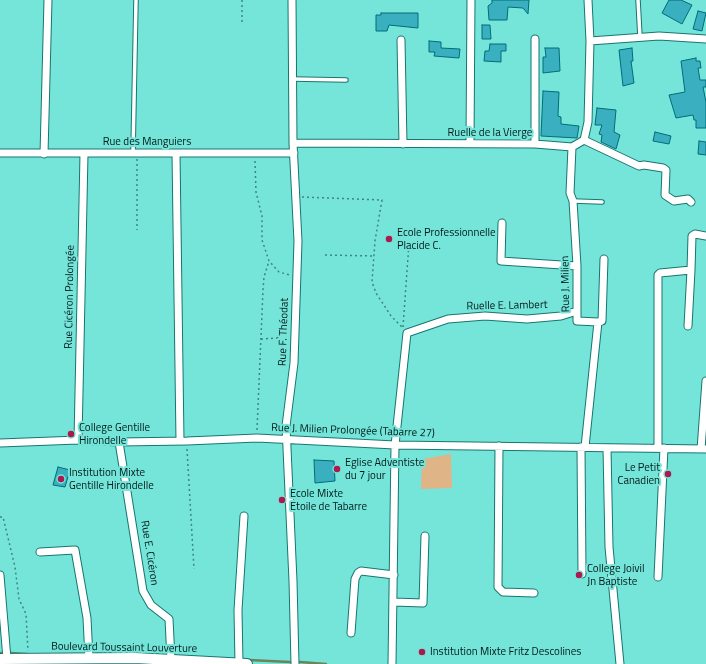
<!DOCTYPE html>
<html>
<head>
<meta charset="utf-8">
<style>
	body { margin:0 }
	canvas { display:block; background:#75e5da }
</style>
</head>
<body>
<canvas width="706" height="664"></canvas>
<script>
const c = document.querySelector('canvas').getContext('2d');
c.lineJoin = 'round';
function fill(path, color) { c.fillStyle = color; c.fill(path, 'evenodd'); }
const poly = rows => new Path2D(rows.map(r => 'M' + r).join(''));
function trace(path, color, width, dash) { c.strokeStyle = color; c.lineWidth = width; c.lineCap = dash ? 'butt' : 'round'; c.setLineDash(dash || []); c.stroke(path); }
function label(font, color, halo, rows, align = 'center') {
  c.font = font + ' "Titillium Web",sans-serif'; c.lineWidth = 4; c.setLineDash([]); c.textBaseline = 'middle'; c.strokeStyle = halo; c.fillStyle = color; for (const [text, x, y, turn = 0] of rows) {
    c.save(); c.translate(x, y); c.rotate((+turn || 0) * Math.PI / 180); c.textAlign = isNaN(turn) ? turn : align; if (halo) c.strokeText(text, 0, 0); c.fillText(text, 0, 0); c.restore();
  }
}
fill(poly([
	[451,454,452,488,421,489,422,459]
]), '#dfb487');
trace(poly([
	[0,653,4,653],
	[11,653,27,654],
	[249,660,290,662],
	[300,662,326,664]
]), '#6b845a', 2.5);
const building = poly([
	[492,0,529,0,528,14,523,8,508,7,507,20,489,20,488,6,492,3,492,0],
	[669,0,681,0,692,5,682,24,662,13,669,0],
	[698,11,706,13,702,31,693,29,698,11],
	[381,13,418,13,418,28,389,25,387,31,376,31,376,15,381,15,381,13],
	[482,25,490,25,491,39,482,39,482,25],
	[429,41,441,42,441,48,460,49,459,58,434,56,435,52,429,52,429,41],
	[490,44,506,44,506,51,501,51,501,62,484,61,485,51,489,51,490,44],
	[545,48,559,48,560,71,543,73,543,57,546,57,545,48],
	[632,48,633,61,631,61,634,83,623,86,619,50,632,48],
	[696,58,696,61,700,61,701,68,698,68,700,80,706,80,706,87,703,87,706,102,706,128,696,128,696,120,694,120,693,115,676,118,669,95,685,92,681,61,696,58],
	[543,91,559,92,558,116,561,117,561,124,579,126,577,138,541,136,543,91],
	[597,108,616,110,614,132,620,135,616,149,601,142,602,135,599,134,602,125,595,125,597,108],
	[655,132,671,136,669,144,653,141,655,132],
	[699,141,706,142,706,155,698,154,699,141],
	[314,460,334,461,335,481,315,483,314,460],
	[58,467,70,470,65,487,53,485,58,467]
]);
fill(building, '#39afbf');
trace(building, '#026d78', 1);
const service = poly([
	[638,0,640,37],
	[293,79,346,80],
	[133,153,136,0],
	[573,201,602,202]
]);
const minor = poly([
	[292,0,293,143,298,241,294,363,286,426,293,581,295,664],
	[588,0,590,41,659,36,706,39],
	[401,40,403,144],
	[584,140,639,166,644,165,663,168,666,170,665,195,674,201,688,199,691,202],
	[293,143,535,144,572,147,584,140,588,122,590,41],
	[470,143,471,0],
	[535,144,535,39],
	[572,147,570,193,573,201,577,266,577,321,598,322,585,447],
	[0,153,294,153],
	[176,153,180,441],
	[44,154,48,0],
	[502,223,501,261,577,266],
	[598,322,602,321,604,259],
	[688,326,691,270],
	[78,440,84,154],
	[119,442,143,591,151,605,169,619,171,660],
	[0,443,78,440,119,442,187,441,257,438,395,445,706,449],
	[499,446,498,587,503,592,534,593],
	[581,447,582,574],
	[607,448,609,547,620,664],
	[658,448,658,275,660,273,691,270,692,236,695,234,706,236],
	[701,449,706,381],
	[40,552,75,550,87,618,89,658],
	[0,575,7,659],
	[658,577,664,448],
	[394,602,423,603,425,536],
	[351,633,355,579,358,573,361,571,394,575],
	[239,664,238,610,244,516],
	[392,664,395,445,407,333,448,319,485,316,527,319,561,316,577,311]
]);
const secondary = poly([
	[0,659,135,658,247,664]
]);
trace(service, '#17766f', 5.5);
trace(minor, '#17766f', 9);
trace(secondary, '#17766f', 12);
trace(poly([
	[242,22,242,0],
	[137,159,137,230],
	[255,161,256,192,262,216,262,240,269,261,279,272,290,275],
	[302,197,382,200,375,241,372,282,376,293,391,316,402,327],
	[325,255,374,256],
	[403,327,409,243],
	[278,338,285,318,289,315],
	[261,339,278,338,287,355],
	[257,430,263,290,264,277,269,261],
	[187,449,194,569],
	[0,517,3,517,15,567,19,599,26,614,28,651]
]), '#3f857f', 1.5, [2, 3]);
trace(service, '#fff', 3.5);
trace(minor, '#fff', 7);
trace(secondary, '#fff', 10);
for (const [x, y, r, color] of [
	[389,239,4,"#ac194d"],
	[71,434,4,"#ac194d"],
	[337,469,4,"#ac194d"],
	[668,474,4,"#ac194d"],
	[61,479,4,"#ac194d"],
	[282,500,4,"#ac194d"],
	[579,575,4,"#ac194d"],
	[422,652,4,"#ac194d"]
]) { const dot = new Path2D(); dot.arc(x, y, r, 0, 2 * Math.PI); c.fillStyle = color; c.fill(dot); trace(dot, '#75e5da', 1.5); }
label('11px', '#021a18', '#75e5da', [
	["Ruelle de la Vierge",490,133],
	["Rue des Manguiers",147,142],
	["Rue J. Milien",566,284,-91],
	["Rue Cicéron Prolongée",70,297,-89],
	["Ruelle E. Lambert",507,306,-1],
	["Rue F. Théodat",284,332,-88],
	["Rue J. Milien Prolongée (Tabarre 27)",353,431,2],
	["Rue E. Cicéron",149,553,81],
	["Boulevard Toussaint Louverture",124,648,1]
]);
label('11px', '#021a18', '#75e5da', [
	["Ecole Professionnelle",397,233],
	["Placide C.",397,246],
	["College Gentille",79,428],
	["Hirondelle",79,441],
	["Eglise Adventiste",345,463],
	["du 7 jour",345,476],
	["Le Petit",660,468,"right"],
	["Canadien",660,481,"right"],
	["Institution Mixte",69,473],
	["Gentille Hirondelle",69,486],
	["Ecole Mixte",290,494],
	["Etoile de Tabarre",290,507],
	["College Joivil",587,569],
	["Jn Baptiste",587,582],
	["Institution Mixte Fritz Descolines",430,652]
], 'left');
</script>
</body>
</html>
